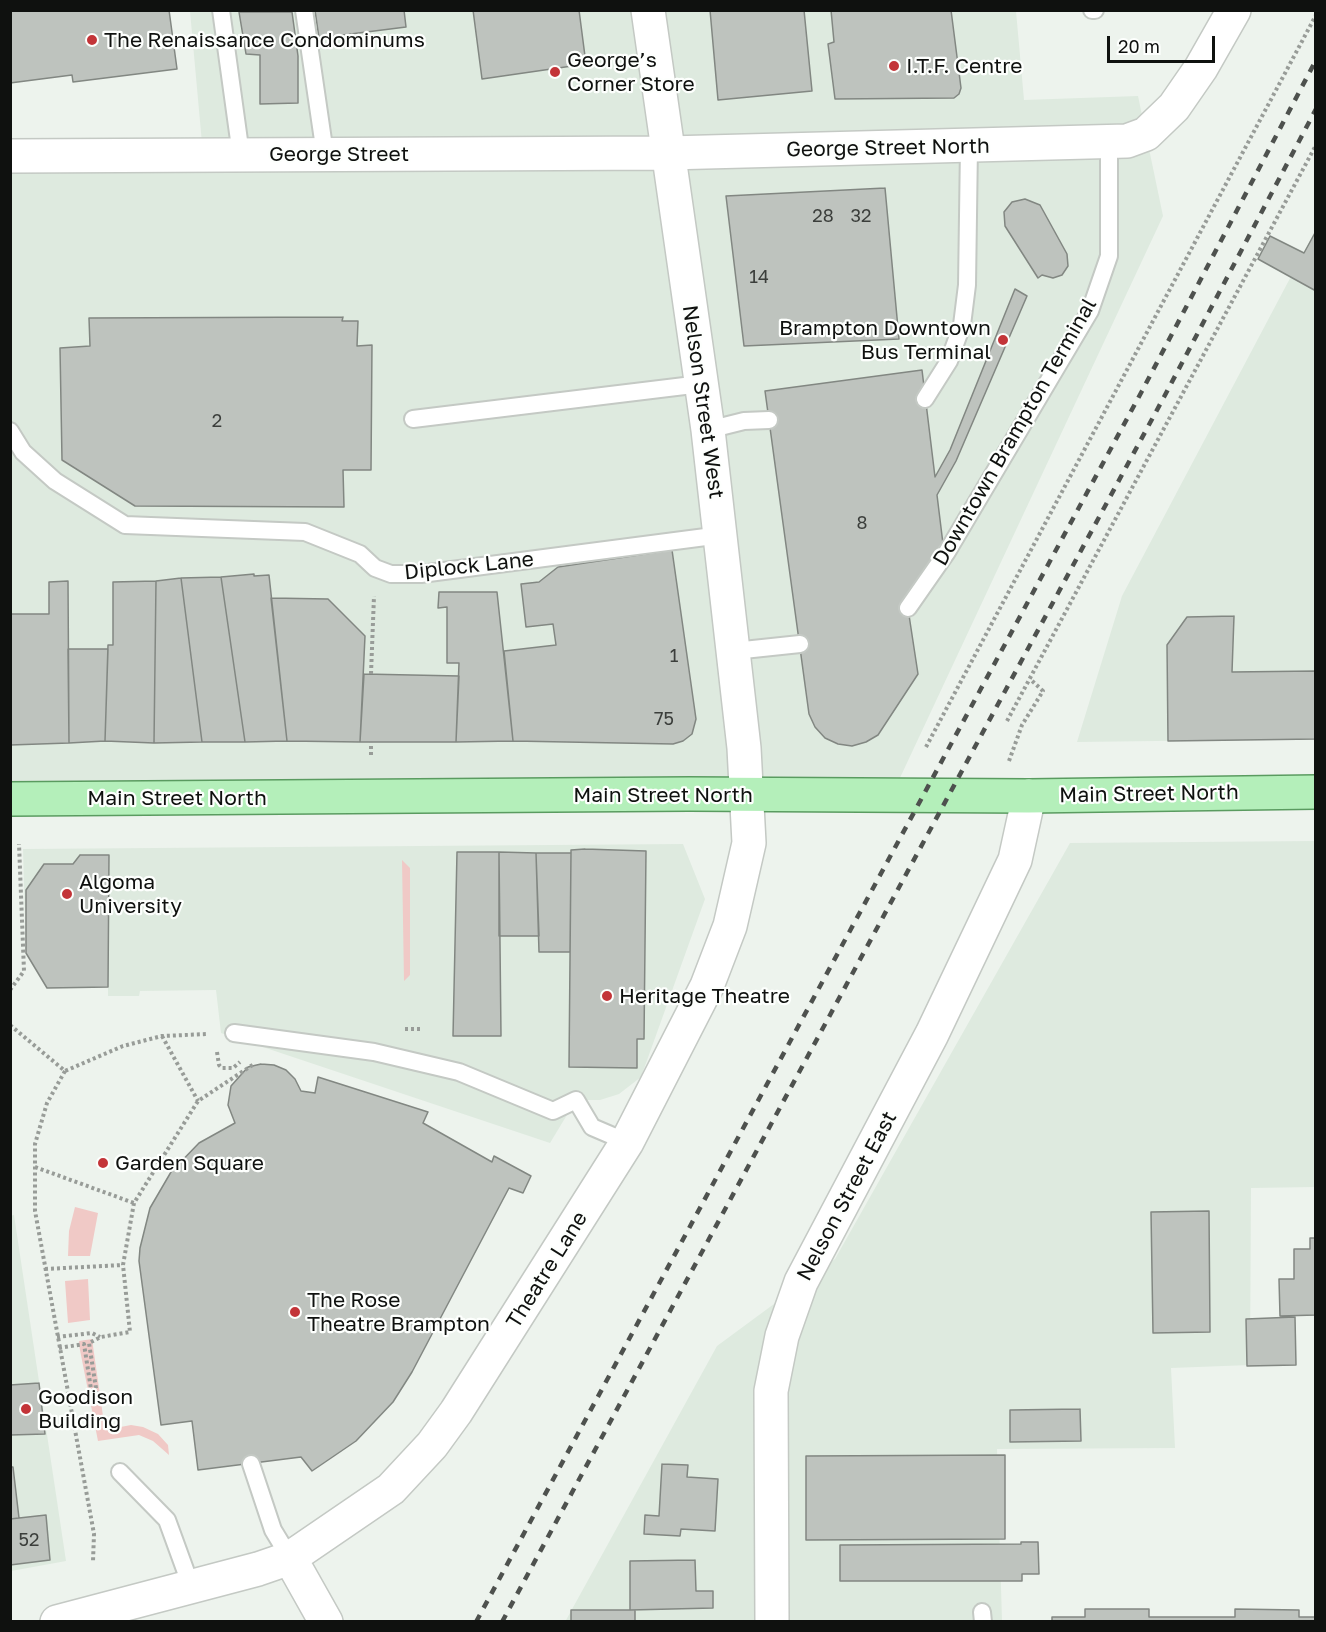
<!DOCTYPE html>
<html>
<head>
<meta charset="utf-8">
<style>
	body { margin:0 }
	#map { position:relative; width:1326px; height:1632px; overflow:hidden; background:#edf3ed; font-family:"Golos Text",sans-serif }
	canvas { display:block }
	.frame { position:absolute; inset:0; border:12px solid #0f110f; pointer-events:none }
	.scale { position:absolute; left:1107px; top:36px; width:108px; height:27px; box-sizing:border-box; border:3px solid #0f110f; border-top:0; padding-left:8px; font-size:18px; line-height:21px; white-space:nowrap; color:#0f110f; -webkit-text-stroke:4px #fdfffd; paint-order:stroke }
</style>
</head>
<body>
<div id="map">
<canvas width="1326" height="1632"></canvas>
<div class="frame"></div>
<div class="scale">20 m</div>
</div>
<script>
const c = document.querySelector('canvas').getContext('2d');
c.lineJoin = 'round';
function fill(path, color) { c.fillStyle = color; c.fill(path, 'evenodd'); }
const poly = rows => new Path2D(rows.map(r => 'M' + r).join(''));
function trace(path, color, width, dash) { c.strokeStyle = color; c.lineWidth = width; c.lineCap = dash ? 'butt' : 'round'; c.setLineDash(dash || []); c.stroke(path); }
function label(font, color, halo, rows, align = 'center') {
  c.font = font + ' "Golos Text",sans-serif'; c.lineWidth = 4.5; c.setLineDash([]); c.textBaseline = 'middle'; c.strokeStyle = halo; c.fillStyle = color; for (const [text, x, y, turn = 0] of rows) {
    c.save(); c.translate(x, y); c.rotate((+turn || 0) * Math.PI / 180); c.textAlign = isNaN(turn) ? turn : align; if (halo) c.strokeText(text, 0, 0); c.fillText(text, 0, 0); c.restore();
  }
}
fill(poly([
	[190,11,1016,11,1024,100,1138,96,1163,216,891,797,11,799,10,156,203,154],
	[1315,231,1315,739,1077,742,1122,596],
	[1315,841,1315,1187,1251,1188,1250,1365,1171,1368,1175,1448,997,1449,1002,1621,565,1622,717,1346,835,1259,1070,843],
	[683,844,705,899,641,1077,619,1094,600,1100,576,1100,550,1143,221,1033,216,990,140,991,139,996,108,996,108,987,47,988,26,953,23,849],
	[14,1215,66,1561,11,1571,10,1216]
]), '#deeadf');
fill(poly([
	[402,860,410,868,410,975,404,981],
	[75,1207,98,1213,90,1256,68,1256,69,1231],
	[88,1279,90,1320,68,1323,65,1281],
	[92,1339,105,1430,131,1425,143,1427,158,1434,168,1445,169,1455,153,1441,139,1435,98,1441,79,1345,79,1341]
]), '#f0c9c6');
const building = poly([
	[10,10,169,10,177,69,73,82,72,75,10,83,10,10],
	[315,10,404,10,406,27,319,38,315,10],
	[473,10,579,10,586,64,482,79,473,10],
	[710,10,804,10,812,91,718,100,710,10],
	[831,10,951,10,961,88,959,94,954,98,835,99,828,44,834,42,831,10],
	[239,12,292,12,298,56,298,103,260,104,260,55,246,54,239,12],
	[885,188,899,339,744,346,726,196,885,188],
	[1025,199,1040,205,1067,254,1068,266,1062,275,1053,278,1042,275,1038,278,1005,226,1004,212,1012,202,1025,199],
	[1316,231,1316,291,1258,259,1270,236,1304,253,1316,231],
	[1015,289,1027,296,956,461,937,495,944,552,907,602,918,674,878,735,866,742,852,746,838,744,825,738,815,727,809,714,765,391,922,370,935,477,950,450,1015,289],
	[343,317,342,321,358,321,357,346,372,345,371,470,343,470,344,507,135,506,62,460,60,348,90,346,89,318,343,317],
	[672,550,696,719,692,734,683,741,673,744,513,741,504,651,556,645,553,624,526,627,521,584,539,582,558,567,672,550],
	[254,574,254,576,269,575,287,741,245,742,221,577,254,574],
	[221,577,245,742,202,742,181,578,221,577],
	[181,578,202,742,154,743,156,581,181,578],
	[68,581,69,743,10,745,10,614,49,614,49,582,68,581],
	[156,581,154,743,105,741,108,645,113,645,113,582,156,581],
	[439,592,497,592,513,741,456,742,459,663,447,663,447,607,438,608,439,592],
	[271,598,328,599,365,636,360,742,287,741,271,598],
	[1234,616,1232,672,1316,671,1316,739,1168,741,1167,645,1187,617,1234,616],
	[68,649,108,649,105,741,69,743,68,649],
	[364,674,459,676,456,742,360,742,364,674],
	[585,849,646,851,644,1039,637,1039,637,1068,569,1067,571,853,571,850,585,849],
	[457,852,499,852,501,1036,453,1036,457,852],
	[499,852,536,853,539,936,499,936,499,852],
	[536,853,571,853,570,952,539,952,536,853],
	[80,855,109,855,108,987,47,988,26,953,26,890,44,864,73,864,80,855],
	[261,1064,274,1065,286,1070,295,1079,301,1091,315,1093,318,1077,428,1112,423,1123,492,1162,494,1156,531,1176,523,1193,509,1188,412,1372,393,1402,356,1441,312,1471,301,1457,198,1470,192,1421,161,1425,139,1261,140,1248,150,1208,171,1172,199,1143,235,1123,228,1105,231,1086,248,1067,261,1064],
	[1209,1211,1210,1332,1153,1333,1151,1212,1209,1211],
	[1310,1238,1316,1238,1316,1315,1280,1316,1279,1279,1294,1279,1294,1249,1310,1249,1310,1238],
	[1295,1317,1296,1365,1247,1366,1246,1319,1295,1317],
	[39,1383,45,1434,10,1435,10,1385,39,1383],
	[1080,1409,1081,1441,1010,1442,1010,1410,1080,1409],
	[1005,1455,1005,1539,806,1540,806,1456,1005,1455],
	[662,1464,688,1465,687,1477,718,1479,715,1531,681,1529,680,1536,644,1534,645,1515,659,1516,662,1464],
	[10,1467,13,1467,19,1518,10,1519,10,1467],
	[46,1515,50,1560,10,1565,10,1519,46,1515],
	[1021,1542,1038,1542,1039,1574,1022,1574,1022,1581,840,1581,840,1545,1021,1544,1021,1542],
	[695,1560,696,1591,713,1591,713,1608,630,1610,630,1561,695,1560],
	[1085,1609,1149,1609,1149,1617,1235,1617,1235,1609,1299,1610,1299,1617,1316,1617,1316,1622,1052,1622,1052,1617,1085,1617,1085,1609],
	[571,1610,635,1610,635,1622,571,1622,571,1610]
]);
fill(building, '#bec3be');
trace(building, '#828782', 1.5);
const service = poly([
	[221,10,241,155],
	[304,10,325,154],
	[1092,10,1095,10],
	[925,399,949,361,962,325,967,285,969,146],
	[413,419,701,384],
	[708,430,744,421,769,420],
	[10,431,23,452,55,481,125,525,305,532,360,554,375,568,391,574,421,574,721,535],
	[908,608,947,552,1090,311,1109,256,1109,142],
	[734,651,800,644],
	[234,1033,374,1052,459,1072,553,1111,576,1100,592,1127,627,1142],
	[251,1464,273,1530,290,1558],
	[120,1472,167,1520,191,1586],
	[982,1612,983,1622]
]);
const minor = poly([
	[10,156,668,153,1127,141,1146,134,1174,107,1201,68,1234,10],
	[290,1558,326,1622],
	[57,1622,258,1569,290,1558,391,1489,432,1445,456,1412,627,1142,707,986,730,926,749,843,744,748,708,430,648,10],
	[772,1622,771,1391,782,1336,801,1282,932,1034,1015,860,1029,796]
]);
const primary = poly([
	[10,799,689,794,1029,796,1316,792]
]);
trace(service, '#c4c9c4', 20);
trace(minor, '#c4c9c4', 36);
trace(primary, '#5a9b60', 36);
trace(poly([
	[371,674,374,596],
	[1007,721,1316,145],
	[926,747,1316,15],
	[371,755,371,742],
	[1009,761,1022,725,1043,691,1030,679],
	[10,990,24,971,19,844],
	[10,1025,65,1071,123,1046,162,1036,208,1034],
	[405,1029,421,1029],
	[162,1036,198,1101],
	[217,1052,219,1065,222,1068,233,1068,240,1062],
	[65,1071,47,1103,35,1144,35,1211,94,1534,93,1561],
	[35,1167,134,1203],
	[45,1269,123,1265],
	[57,1337,92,1333,100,1337],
	[59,1348,84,1344,93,1402,98,1401,89,1343,101,1337,130,1332,123,1265,134,1203,198,1101,254,1064]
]), '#989c98', 4, [3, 3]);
trace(service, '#fff', 16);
trace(minor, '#fff', 33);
trace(primary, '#b4efba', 33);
trace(poly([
	[476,1622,1142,391,1316,60],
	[502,1622,1164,397,1316,109]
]), '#4e514e', 4.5, [8, 8]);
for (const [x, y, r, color] of [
	[92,40,6,"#c33438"],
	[894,66,6,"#c33438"],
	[555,72,6,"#c33438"],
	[1003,340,6,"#c33438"],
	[67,894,6,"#c33438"],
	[607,996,6,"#c33438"],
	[103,1163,6,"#c33438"],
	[295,1312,6,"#c33438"],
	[26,1409,6,"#c33438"]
]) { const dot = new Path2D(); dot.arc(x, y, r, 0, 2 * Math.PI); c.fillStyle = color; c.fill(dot); trace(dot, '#fdfffd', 2); }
label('18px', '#3b3e3b', null, [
	["28",823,216],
	["32",861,216],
	["14",759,277],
	["2",217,421],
	["8",862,523],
	["1",674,656],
	["75",664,719],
	["52",29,1540]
]);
label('21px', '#0f110f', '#fdfffd', [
	["The Renaissance Condominums",104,40],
	["George’s",567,60],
	["Corner Store",567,84],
	["I.T.F. Centre",906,66],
	["Brampton Downtown",991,328,"right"],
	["Bus Terminal",991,352,"right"],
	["Algoma",79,882],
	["University",79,906],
	["Heritage Theatre",619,996],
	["Garden Square",115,1163],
	["The Rose",307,1300],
	["Theatre Brampton",307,1324],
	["Goodison",38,1397],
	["Building",38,1421]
], 'left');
label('21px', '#0f110f', '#fdfffd', [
	["George Street North",888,148,-1],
	["George Street",339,154],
	["Nelson Street West",703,402,82],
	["Downtown Brampton Terminal",1015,432,-60],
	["Diplock Lane",469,566,-6],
	["Main Street North",1149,794,-1],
	["Main Street North",663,795],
	["Main Street North",177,798],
	["Nelson Street East",847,1196,-62],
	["Theatre Lane",547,1270,-58]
]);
</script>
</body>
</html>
